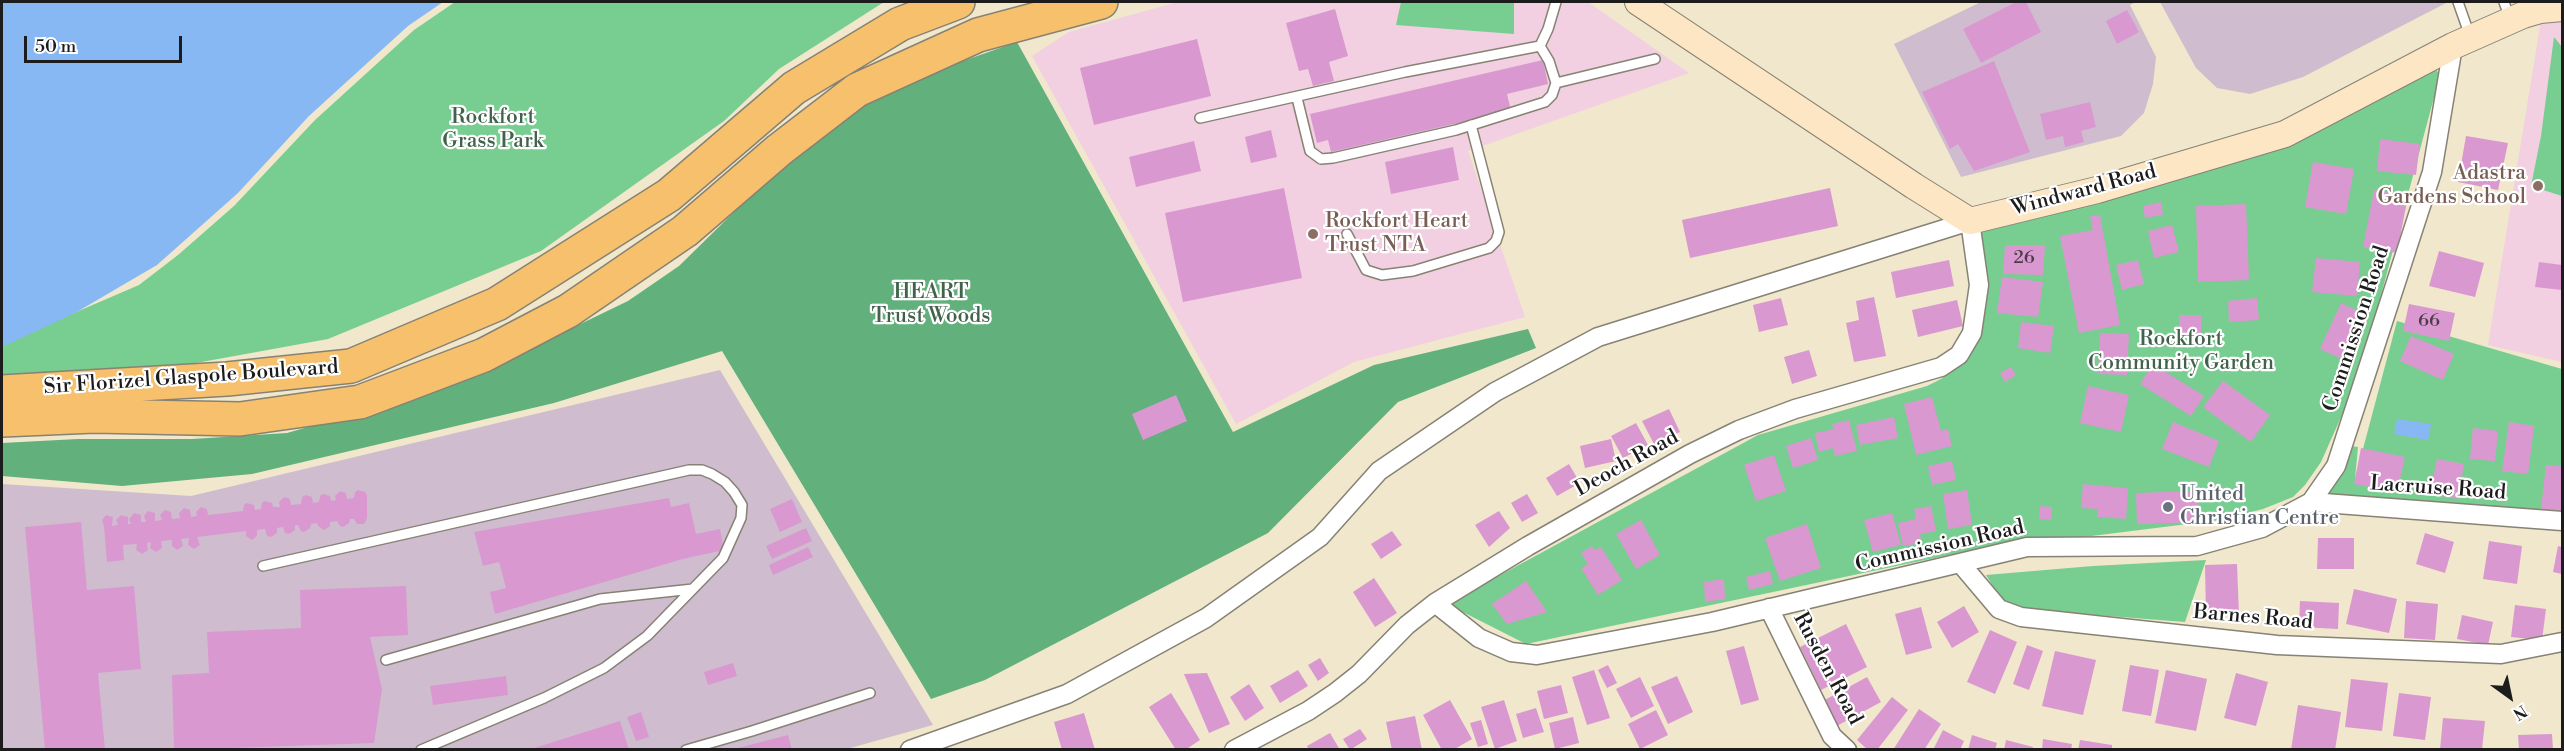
<!DOCTYPE html>
<html>
<head>
<meta charset="utf-8">
<style>
	body { margin:0 }
	#map { position:relative; width:2564px; height:751px; overflow:hidden; background:#f0e7cc; font-family:"Libre Bodoni",serif }
	canvas { display:block }
	.frame { position:absolute; inset:0; border:3px solid #1c1c1c; pointer-events:none }
	.north { position:absolute; left:2480px; top:667px; width:60px; height:60px; -webkit-text-stroke:4px #fff; paint-order:stroke; rotate:147deg; font-size:16px; font-weight:700; line-height:24px; text-align:center; color:#1c1c1c }
	.north::after { content:''; display:block; margin:auto; width:21px; height:27px; background:#1c1c1c; clip-path:polygon(50% 0,100% 100%,50% 72%,0 100%) }
	.scale { position:absolute; left:24px; top:36px; width:158px; height:27px; box-sizing:border-box; border:3px solid #1c1c1c; border-top:0; padding-left:8px; font-size:18px; line-height:21px; white-space:nowrap; color:#1c1c1c; -webkit-text-stroke:4px #fff; paint-order:stroke }
</style>
</head>
<body>
<div id="map">
<canvas width="2564" height="751"></canvas>
<div class="frame"></div>
<div class="north">N</div>
<div class="scale">50 m</div>
</div>
<script>
const c = document.querySelector('canvas').getContext('2d');
c.lineJoin = 'round';
function fill(path, color) { c.fillStyle = color; c.fill(path, 'evenodd'); }
const poly = rows => new Path2D(rows.map(r => 'M' + r).join(''));
function trace(path, color, width, dash) { c.strokeStyle = color; c.lineWidth = width; c.lineCap = dash ? 'butt' : 'round'; c.setLineDash(dash || []); c.stroke(path); }
function label(font, color, halo, rows, align = 'center') {
  c.font = font + ' "Libre Bodoni",serif'; c.lineWidth = 4.5; c.setLineDash([]); c.textBaseline = 'middle'; c.strokeStyle = halo; c.fillStyle = color; for (const [text, x, y, turn = 0] of rows) {
    c.save(); c.translate(x, y); c.rotate((+turn || 0) * Math.PI / 180); c.textAlign = isNaN(turn) ? turn : align; if (halo) c.strokeText(text, 0, 0); c.fillText(text, 0, 0); c.restore();
  }
}
fill(poly([
	[1178,2,1588,2,1689,73,1468,151,1525,317,1354,362,1236,424,1032,56,1069,32],
	[2542,14,2562,15,2562,362,2488,345]
]), '#f2cfe1');
fill(poly([
	[1981,2,2136,2,2130,5,2156,57,2153,84,2144,113,2121,136,1961,177,1894,44],
	[2160,2,2448,2,2303,77,2250,94,2217,88,2196,68],
	[720,370,933,725,843,750,2,749,2,484,191,496]
]), '#cfbdcf');
fill(poly([
	[455,2,884,2,779,69,724,121,541,251,328,339,152,371,2,384,2,344,139,285,178,255,234,206,315,120,414,30],
	[1401,2,1514,2,1514,34,1396,25],
	[2554,37,2562,47,2562,196,2531,186,2541,136],
	[2434,67,2440,75,2359,377,2321,462,2305,485,2293,497,2263,509,2220,520,1963,552,1526,644,1447,604,1758,435,1927,386,1941,379,1962,359,1976,335,1970,221,2165,182],
	[2397,321,2562,369,2562,512,2314,501,2345,445,2358,447,2355,479],
	[2206,560,2185,622,2006,608,1986,575,2093,566]
]), '#78cd91');
fill(poly([
	[1017,42,1233,432,1374,365,1528,329,1536,348,1398,402,1268,533,985,680,931,699,722,351,554,403,252,474,122,486,2,476,2,443,78,439,192,439,287,433,357,413,543,342,628,301,679,266,782,165,883,89]
]), '#62b07b');
fill(poly([
	[2,2,443,2,408,26,309,116,238,193,157,265,75,313,2,347],
	[2397,419,2431,424,2428,440,2394,434]
]), '#88b8f4');
fill(poly([
	[2016,2,2026,2,2041,32,1981,63,1963,29],
	[1335,9,1348,56,1329,62,1334,81,1313,86,1308,69,1299,71,1286,23],
	[2127,10,2139,32,2117,44,2106,21],
	[1197,39,1211,96,1094,125,1080,68],
	[1543,60,1548,84,1507,94,1511,111,1331,152,1328,140,1317,143,1310,114],
	[1994,61,2030,152,1974,171,1958,144,1950,149,1922,92],
	[2090,102,2096,127,2081,131,2084,142,2065,147,2063,136,2046,140,2040,114],
	[1271,130,1277,157,1251,163,1245,137],
	[2466,136,2508,143,2498,190,2458,182],
	[2380,139,2420,144,2416,175,2377,171],
	[1194,141,1201,171,1136,187,1129,157],
	[1453,147,1459,180,1391,194,1385,162],
	[2313,162,2354,169,2346,214,2305,207],
	[1284,188,1302,278,1183,302,1165,213],
	[1830,188,1838,226,1690,258,1682,220],
	[2374,190,2408,196,2397,253,2363,247],
	[2161,202,2163,215,2145,218,2143,206],
	[2246,204,2249,280,2198,282,2196,206],
	[2100,215,2120,325,2079,333,2060,236,2093,230,2090,216],
	[2172,225,2179,252,2154,258,2148,231],
	[2005,245,2045,245,2043,275,2003,274],
	[2439,251,2484,263,2475,297,2429,286],
	[2316,258,2360,262,2357,296,2312,292],
	[1949,260,1954,286,1896,298,1891,272],
	[2138,260,2144,284,2122,290,2116,265],
	[2539,262,2562,265,2562,290,2535,287],
	[2002,277,2043,282,2038,317,1997,313],
	[1874,297,1886,356,1854,362,1846,323,1859,320,1856,301],
	[1781,298,1788,325,1759,332,1753,305],
	[2257,298,2259,320,2229,322,2228,301],
	[1957,300,1963,326,1918,337,1912,310],
	[2341,303,2369,316,2348,362,2320,349],
	[2409,304,2455,313,2449,341,2403,331],
	[2179,315,2201,315,2201,333,2179,334],
	[2021,322,2054,326,2050,353,2018,348],
	[2100,333,2129,334,2127,375,2098,374],
	[2411,336,2454,354,2443,380,2400,361],
	[1809,350,1817,376,1792,384,1784,357],
	[2153,364,2204,396,2191,416,2140,384],
	[2011,367,2016,375,2005,382,2000,373],
	[2223,381,2270,415,2251,442,2203,407],
	[2088,386,2129,395,2121,432,2080,423],
	[1176,395,1187,421,1143,440,1132,414],
	[1932,397,1941,431,1948,429,1952,446,1916,455,1904,404],
	[1669,409,1680,432,1654,444,1642,421],
	[1894,417,1898,438,1860,445,1856,425],
	[1849,420,1857,451,1835,456,1833,448,1819,452,1815,433,1834,429,1832,424],
	[2173,422,2219,441,2209,467,2162,449],
	[2509,422,2534,426,2528,474,2502,471],
	[1636,423,1648,445,1623,458,1611,436],
	[2473,428,2498,431,2495,461,2470,459],
	[1811,438,1818,460,1793,468,1786,446],
	[1611,439,1616,461,1585,468,1580,446],
	[2361,448,2405,457,2397,492,2354,484],
	[1774,455,1786,491,1756,501,1744,465],
	[2437,459,2464,464,2458,499,2430,494],
	[1952,461,1956,480,1932,485,1928,466],
	[1569,464,1580,483,1557,496,1546,478],
	[2546,465,2562,466,2562,511,2541,509],
	[2083,484,2128,488,2126,519,2097,517,2098,509,2081,508],
	[358,490,365,492,367,495,367,518,364,524,357,524,354,519,350,519,349,523,343,527,340,526,337,521,330,522,330,526,324,530,318,526,317,523,311,524,310,528,304,532,301,531,298,525,295,525,295,530,289,534,285,533,283,527,277,528,277,533,271,537,267,536,265,529,257,530,257,536,252,540,246,536,246,531,197,537,200,545,194,549,188,545,189,538,181,539,183,546,177,550,172,546,172,540,161,541,162,548,156,552,150,548,151,542,147,543,148,550,142,554,136,550,137,544,123,545,124,560,107,562,104,527,102,520,106,515,113,517,112,526,118,525,116,520,121,515,128,517,128,524,131,524,129,519,134,513,141,515,141,522,146,522,144,516,148,511,155,513,155,521,162,520,160,515,165,510,171,512,172,519,180,518,179,513,184,508,190,510,191,517,197,516,196,512,201,507,207,509,208,515,243,511,244,505,247,503,254,505,255,510,261,509,262,503,265,501,272,503,273,507,280,507,279,502,284,497,290,499,291,505,301,504,302,497,306,495,312,497,313,503,319,502,320,496,323,494,330,496,331,501,336,500,335,496,340,491,346,493,347,499,354,498,355,492],
	[1967,490,1972,525,1948,529,1943,494],
	[2198,491,2199,522,2137,524,2136,493],
	[1527,494,1538,513,1522,522,1511,503],
	[669,498,671,507,689,503,696,534,720,529,724,550,683,559,495,614,490,592,506,588,499,562,483,566,474,532],
	[792,499,802,522,780,532,770,509],
	[1931,506,1936,531,1920,534,1922,543,1903,546,1898,523,1916,519,1914,509],
	[2040,506,2052,507,2051,520,2039,519],
	[1499,511,1510,528,1489,547,1475,525],
	[1892,513,1901,545,1873,552,1864,520],
	[1641,520,1660,555,1636,569,1616,534],
	[81,522,87,590,134,586,141,669,98,673,105,750,45,750,25,527],
	[1807,524,1821,568,1780,581,1765,538],
	[806,528,812,541,772,559,766,546],
	[1392,531,1402,545,1381,559,1371,544],
	[2425,533,2454,542,2445,573,2416,564],
	[2318,538,2354,538,2354,569,2317,569],
	[2489,541,2522,546,2517,584,2483,579],
	[1592,546,1595,550,1601,547,1622,580,1598,595,1581,568,1588,564,1581,553],
	[2558,546,2562,547,2562,574,2553,572],
	[808,547,813,557,773,575,769,565],
	[2237,564,2239,615,2206,617,2205,565],
	[1770,571,1773,584,1749,590,1746,577],
	[1374,578,1397,613,1375,627,1353,592],
	[1724,579,1725,599,1705,602,1704,582],
	[1526,581,1547,612,1507,624,1492,604],
	[406,586,408,635,370,637,382,689,374,743,174,750,172,675,209,673,207,632,301,628,300,590],
	[2354,589,2397,599,2389,633,2346,624],
	[2300,601,2339,603,2338,629,2299,627],
	[2406,601,2438,604,2435,640,2404,638],
	[2515,605,2546,609,2542,640,2511,637],
	[1964,606,1979,632,1952,648,1937,622],
	[1921,607,1932,648,1906,655,1895,614],
	[2462,615,2493,622,2488,645,2457,639],
	[1846,624,1867,667,1821,690,1800,647],
	[1990,630,2017,642,1995,694,1967,682],
	[2027,645,2043,651,2029,690,2013,684],
	[1744,646,1759,700,1741,705,1726,651],
	[2055,651,2096,660,2083,715,2042,706],
	[1320,658,1329,673,1318,681,1308,665],
	[733,663,737,676,708,685,704,672],
	[1608,665,1617,683,1607,688,1598,670],
	[2130,665,2159,670,2151,716,2122,711],
	[1298,670,1308,686,1280,703,1270,686],
	[1594,670,1610,718,1587,725,1572,677],
	[2166,670,2207,679,2196,731,2155,723],
	[1207,673,1230,724,1209,733,1184,674],
	[2236,673,2268,682,2256,726,2224,718],
	[506,676,508,695,433,705,430,686],
	[1677,676,1693,712,1668,724,1651,687],
	[1640,677,1654,706,1631,718,1616,689],
	[1867,677,1881,702,1835,727,1821,702],
	[2351,679,2388,683,2382,731,2345,727],
	[1249,684,1264,708,1245,721,1230,697],
	[1561,685,1568,713,1544,719,1537,691],
	[1171,693,1200,740,1185,750,1176,750,1149,707],
	[2399,693,2431,697,2425,740,2393,736],
	[1892,697,1908,710,1877,750,1868,750,1857,740],
	[1450,700,1472,739,1453,750,1442,750,1423,715],
	[1504,700,1517,741,1495,749,1481,707],
	[2298,705,2341,712,2335,750,2291,750],
	[1536,708,1544,732,1523,738,1516,714],
	[1919,709,1941,724,1924,750,1893,750],
	[1656,710,1668,735,1640,749,1628,724],
	[641,712,649,737,636,741,627,717],
	[1084,713,1095,750,1062,750,1054,722],
	[1415,716,1422,750,1392,750,1386,722],
	[1573,717,1579,743,1555,749,1549,723],
	[2443,718,2485,721,2482,750,2440,750],
	[1481,720,1488,744,1478,747,1470,723],
	[620,721,629,750,531,750,531,749],
	[1360,729,1367,739,1350,750,1343,739],
	[1943,730,1964,741,1960,750,1933,750],
	[1330,733,1340,750,1309,750,1307,746],
	[2552,734,2553,750,2519,750,2518,735],
	[788,735,792,750,734,750,734,749],
	[1972,735,1997,743,1995,750,1968,750],
	[2043,739,2072,744,2071,750,2042,750],
	[2006,740,2033,747,2032,750,2004,750],
	[2080,740,2112,745,2112,750,2078,750]
]), '#da98d0');
const lane = poly([
	[2458,2,2470,36],
	[2504,2,2510,19],
	[1556,83,1655,59],
	[1297,98,1310,151,1321,159,1333,158,1456,130,1545,102,1552,95,1556,83,1549,61,1540,46],
	[1200,118,1405,72,1540,46,1548,29,1556,2],
	[1347,234,1366,270,1382,275,1413,271,1489,248,1496,241,1499,232,1471,125],
	[263,566,689,470,702,470,712,474,725,482,734,492,742,505,741,518,723,558,647,636,604,668,544,698,421,750],
	[386,660,600,599,693,589],
	[686,750,752,731,870,693]
]);
const street = poly([
	[2311,502,2562,521],
	[1961,564,1999,609,2021,617,2277,645,2501,654,2562,642],
	[1435,603,1479,638,1511,652,1537,655,1712,622,2027,547,2197,546,2262,528,2311,502,2336,466,2432,172,2453,46],
	[1769,608,1832,736,1847,750],
	[910,750,1067,694,1206,618,1320,537,1379,471,1495,392,1598,337,1970,221,1979,285,1972,333,1959,355,1941,367,1795,409,1739,430,1690,454,1528,546,1435,603,1407,625,1359,674,1335,693,1308,711,1234,750]
]);
const secondary = poly([
	[1638,2,1914,186,1970,221,2097,190,2285,134,2453,46,2523,15,2540,10,2562,8]
]);
const highway = poly([
	[2,392,227,379,351,366,497,304,669,195,794,88,900,24,958,2],
	[2,420,94,416,240,419,360,402,484,355,568,311,685,231,779,150,857,90,978,35,1101,2]
]);
trace(lane, '#868274', 12);
trace(street, '#868274', 21);
trace(secondary, '#868274', 28);
trace(highway, '#868274', 36);
trace(lane, '#fff', 9);
trace(street, '#fff', 18);
trace(secondary, '#fce6c4', 26);
trace(highway, '#f7c06c', 33);
for (const [x, y, r, color] of [
	[2538,186,6,"#8d6e63"],
	[1313,234,6,"#8d6e63"],
	[2168,507,6,"#6b7280"]
]) { const dot = new Path2D(); dot.arc(x, y, r, 0, 2 * Math.PI); c.fillStyle = color; c.fill(dot); trace(dot, '#fff', 2); }
label('18px', '#4c3b49', null, [
	["26",2024,259],
	["66",2429,322]
]);
label('21px', '#41634b', '#fff', [
	["Rockfort",493,118],
	["Grass Park",493,142],
	["HEART",931,293],
	["Trust Woods",931,317],
	["Rockfort",2181,340],
	["Community Garden",2181,364]
]);
label('21px', '#785e54', '#fff', [
	["Adastra",2526,174],
	["Gardens School",2526,198],
	["Rockfort Heart",1325,222,"left"],
	["Trust NTA",1325,246,"left"]
], 'right');
label('21px', '#1c1c1c', '#fff', [
	["Windward Road",2084,191,-15],
	["Commission Road",2357,329,-72],
	["Sir Florizel Glaspole Boulevard",191,378,-4],
	["Deoch Road",1627,464,-29],
	["Lacruise Road",2438,489,4],
	["Commission Road",1940,547,-13],
	["Barnes Road",2253,618,5],
	["Rusden Road",1827,669,62]
]);
label('21px', '#5b616d', '#fff', [
	["United",2180,495],
	["Christian Centre",2180,519]
], 'left');
</script>
</body>
</html>
